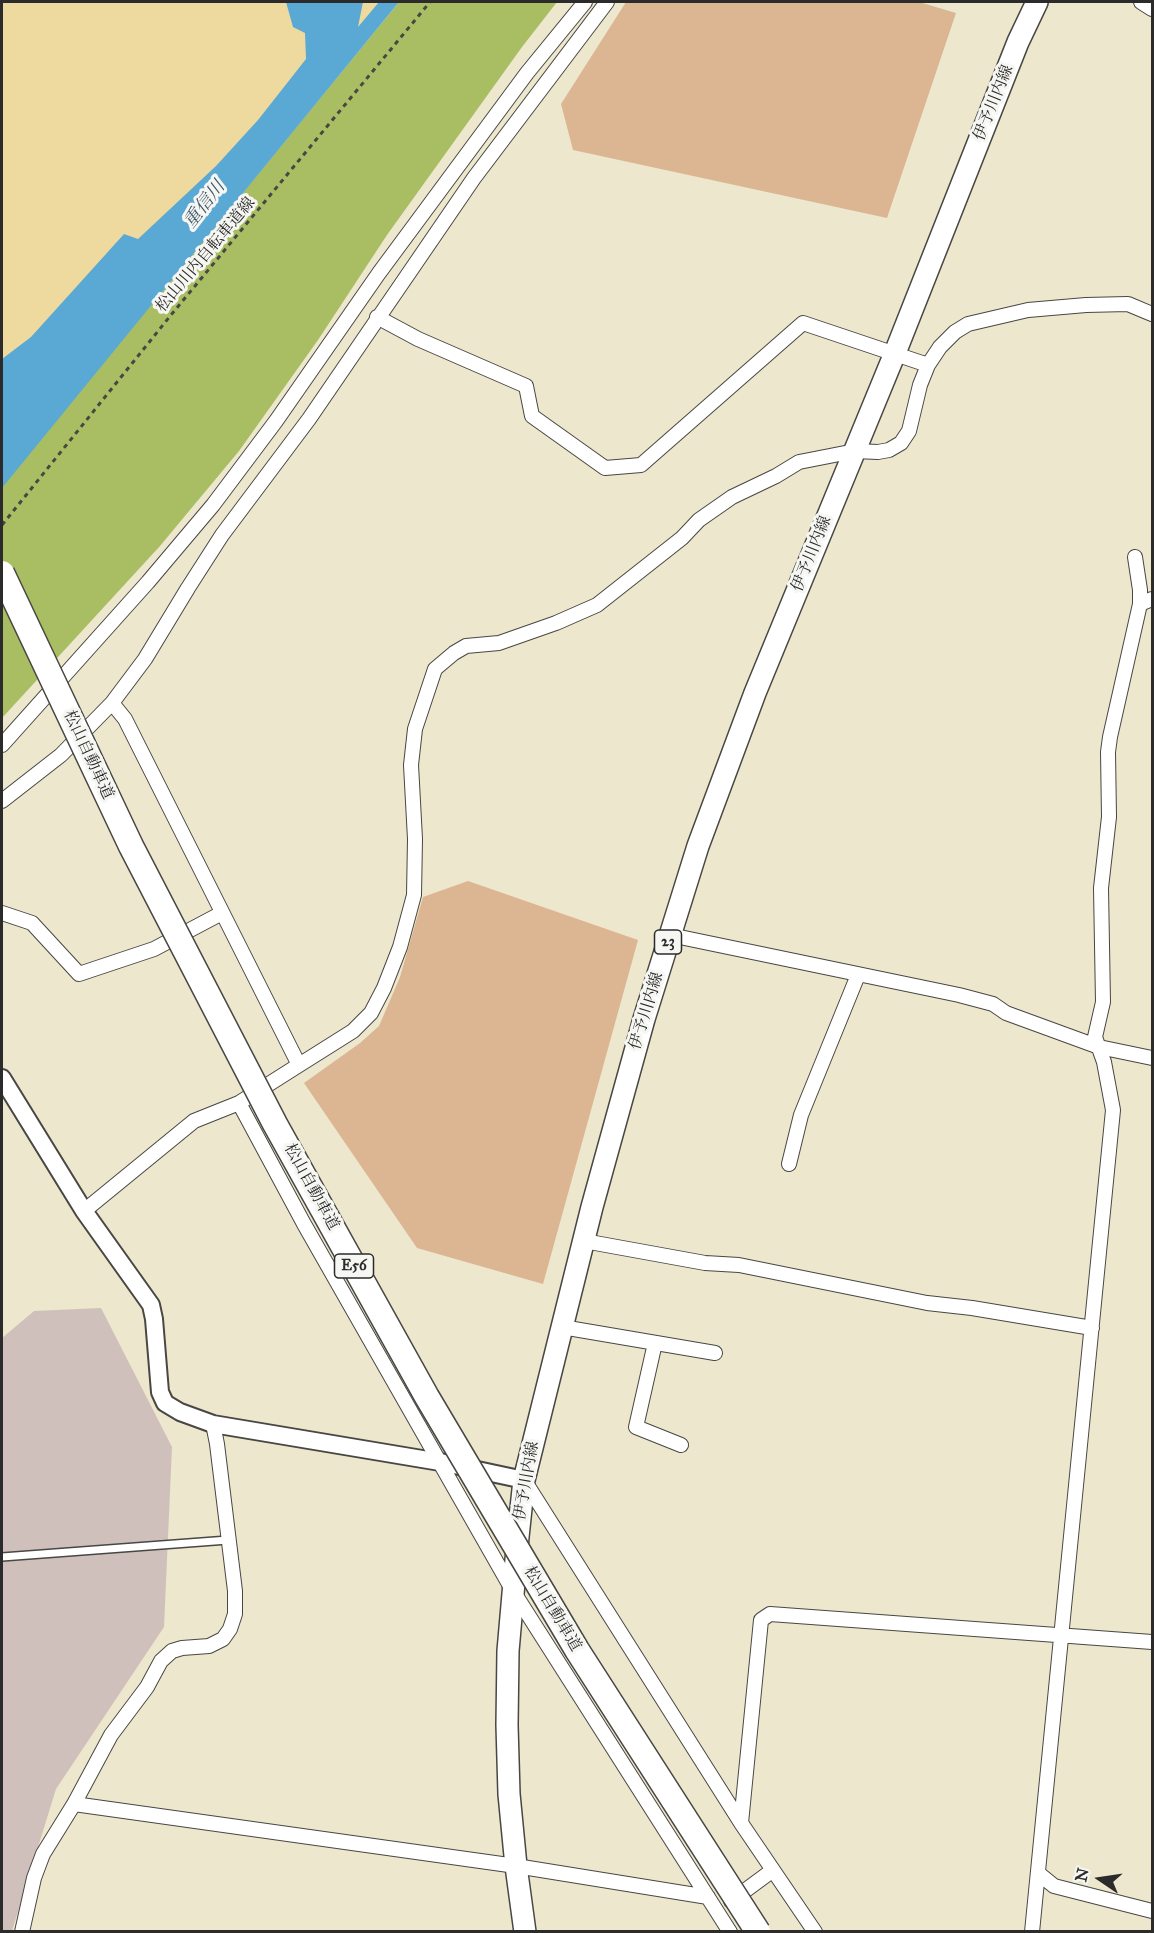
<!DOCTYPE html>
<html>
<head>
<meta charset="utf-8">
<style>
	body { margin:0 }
	#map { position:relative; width:1154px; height:1933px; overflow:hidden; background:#ede7cd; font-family:"IM FELL Great Primer",serif }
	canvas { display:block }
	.frame { position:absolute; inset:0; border:3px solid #2b2b2b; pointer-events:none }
	.north { position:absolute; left:1070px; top:1849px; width:60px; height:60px; -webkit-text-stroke:4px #f6f6f2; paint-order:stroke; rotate:283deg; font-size:16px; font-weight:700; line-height:24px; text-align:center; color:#2b2b2b }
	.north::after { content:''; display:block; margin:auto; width:21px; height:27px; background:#2b2b2b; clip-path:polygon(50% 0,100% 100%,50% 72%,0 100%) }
</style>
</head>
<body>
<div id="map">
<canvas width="1154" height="1933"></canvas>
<div class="frame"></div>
<div class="north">N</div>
</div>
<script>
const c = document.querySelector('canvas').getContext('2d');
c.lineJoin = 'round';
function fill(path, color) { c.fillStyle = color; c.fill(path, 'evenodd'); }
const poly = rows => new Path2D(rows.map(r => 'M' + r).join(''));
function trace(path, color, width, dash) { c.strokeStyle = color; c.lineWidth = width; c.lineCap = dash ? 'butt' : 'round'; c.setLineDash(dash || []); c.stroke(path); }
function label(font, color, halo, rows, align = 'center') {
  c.font = font + ' "IM FELL Great Primer","Noto Serif JP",serif'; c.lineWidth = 6; c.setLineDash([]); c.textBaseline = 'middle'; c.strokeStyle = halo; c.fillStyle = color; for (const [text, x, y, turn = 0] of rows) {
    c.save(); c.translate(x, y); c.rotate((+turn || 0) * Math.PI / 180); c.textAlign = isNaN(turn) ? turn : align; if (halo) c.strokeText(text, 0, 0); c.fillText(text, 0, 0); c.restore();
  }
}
fill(poly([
	[101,1308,172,1447,164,1627,56,1789,12,1931,2,1932,2,1338,34,1311]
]), '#d0c0bc');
fill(poly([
	[399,2,557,2,522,47,387,235,318,340,239,451,160,546,2,718,2,486]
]), '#a9be62');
fill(poly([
	[2,2,399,2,2,486]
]), '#eeda9e');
fill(poly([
	[286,2,363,2,358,27,379,2,399,2,2,488,2,359,31,337,124,234,138,239,216,166,258,120,306,59,305,33,293,27]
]), '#5aa9d4');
fill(poly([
	[626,2,919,2,956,13,887,218,573,150,561,104],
	[468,881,638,940,543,1284,417,1248,304,1083,360,1043,379,1026,400,977,423,897]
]), '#dcb693');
const service = poly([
	[2,1557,228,1540]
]);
const minor = poly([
	[1141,2,1152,9],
	[377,317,418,339,526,386,532,416,605,468,641,465,803,323,928,365,940,347,955,332,968,324,1028,310,1086,305,1128,304,1152,314],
	[1135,557,1140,590,1140,604],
	[2,745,148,582,213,505,276,421,379,273,527,73,585,2],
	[2,801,61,755,112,703,145,659,188,588,222,535,309,419,474,178,607,2],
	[2,913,32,923,79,974,154,949,222,913],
	[670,935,959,995,993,1004,1006,1013,1099,1047,1152,1058],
	[299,1065,353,1031,371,1013,384,988,400,947,414,895,415,839,411,765,415,729,435,669,454,653,466,646,499,643,556,623,597,605,682,538,699,520,732,497,776,476,799,462,855,451,878,452,889,450,901,443,909,431,920,385,928,365],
	[239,1103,304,1224,513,1591,730,1932],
	[789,1164,801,1115,858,975],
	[84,1211,194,1121,239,1103,299,1065,125,719,112,703],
	[584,1241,705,1263,739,1265,927,1303,972,1308,1092,1328],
	[562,1327,715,1353],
	[655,1343,636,1427,681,1445],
	[524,1480,741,1823,815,1932],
	[74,1804,516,1866,708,1897],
	[741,1823,761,1620,770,1614,1152,1642],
	[1038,1873,1054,1886,1152,1911],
	[731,1901,773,1870],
	[22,1932,34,1878,43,1854,74,1804,111,1735,147,1687,161,1661,172,1651,182,1648,209,1646,223,1639,230,1629,235,1614,235,1591,217,1444,213,1424],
	[1032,1932,1113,1110,1104,1062,1095,1037,1103,1002,1101,888,1109,817,1108,752,1110,737,1140,604,1152,599]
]);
const tertiary = poly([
	[2,1078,84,1211,151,1305,154,1319,160,1392,165,1403,180,1412,213,1424,440,1462,524,1480]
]);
const primary = poly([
	[525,1932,516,1866,509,1794,507,1725,508,1651,518,1537,524,1480,592,1207,644,1019,698,846,755,693,895,353,1018,42,1037,2]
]);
trace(service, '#484743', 10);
trace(minor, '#484743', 16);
trace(tertiary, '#484743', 20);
trace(primary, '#484743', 24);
trace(poly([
	[2,525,171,315,430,2]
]), '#484743', 3, [4.5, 4.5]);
trace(service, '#fff', 7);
trace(minor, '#fff', 14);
trace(tertiary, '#fff', 16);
trace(primary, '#fff', 21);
const motorwayBridge = poly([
	[2,573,131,846,275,1124,427,1397,577,1650,758,1932]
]);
trace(motorwayBridge, '#484743', 27, []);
trace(motorwayBridge, '#fff', 24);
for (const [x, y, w] of [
	[668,942,27],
	[354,1266,39]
]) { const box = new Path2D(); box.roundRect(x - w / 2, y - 12, w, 24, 4.5); c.fillStyle = '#f6f6f2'; c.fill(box); trace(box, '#2b2b2b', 1.5); }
label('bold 15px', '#2b2b2b', null, [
	["23",668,942],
	["E56",354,1266]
]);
label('16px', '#2b2b2b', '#f6f6f2', [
	["伊予川内線",994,103,-68],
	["松山川内自転車道線",206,255,-50],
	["伊予川内線",812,554,-68],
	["松山自動車道",88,755,65],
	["伊予川内線",647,1011,-73],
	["松山自動車道",311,1187,61],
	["伊予川内線",527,1481,-80],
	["松山自動車道",552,1609,59]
]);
label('italic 18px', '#3b5766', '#f6f6f2', [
	["重信川",205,205,-52]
]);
</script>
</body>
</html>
